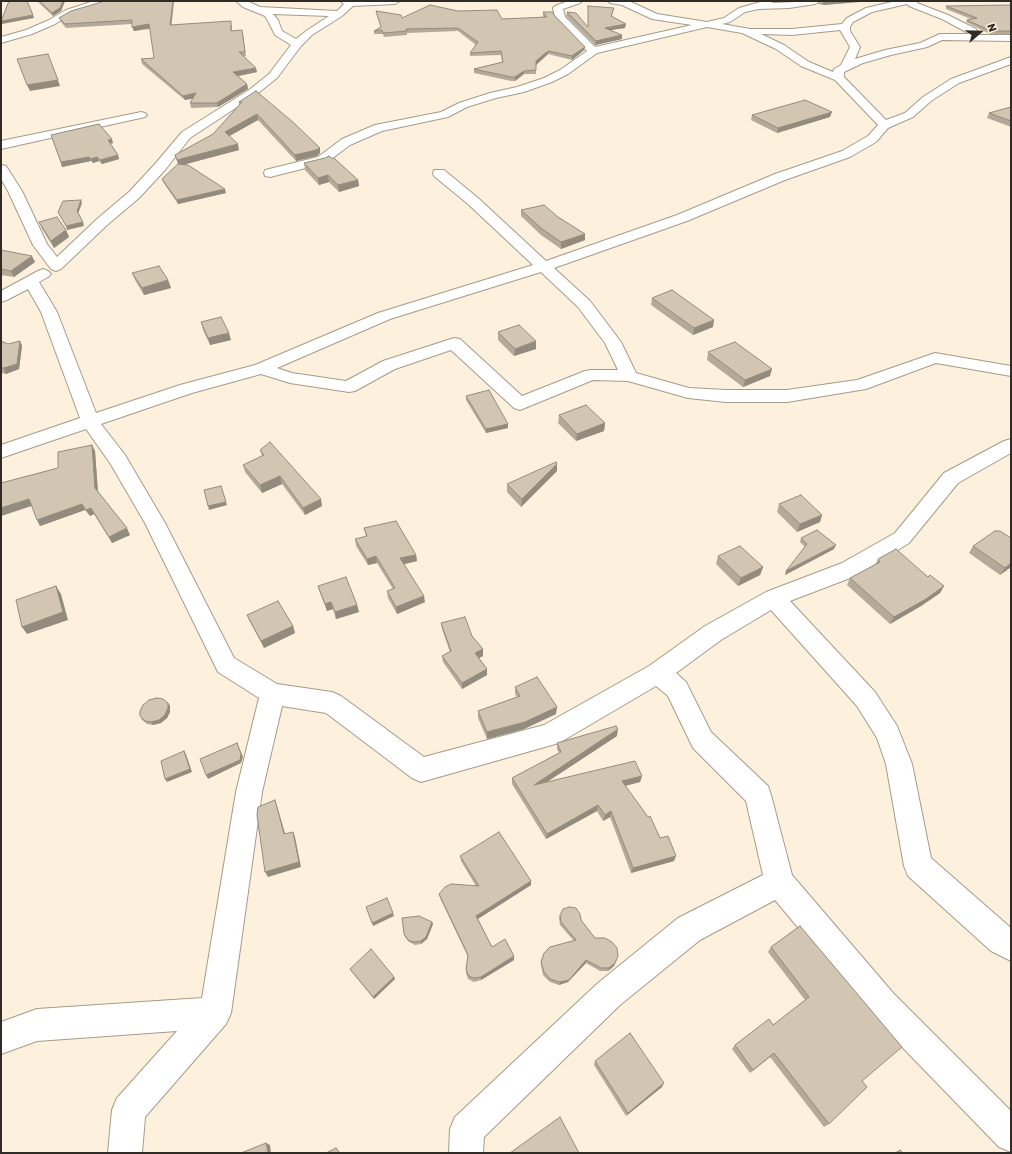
<!DOCTYPE html>
<html>
<head>
<meta charset="utf-8">
<style>
	body { margin:0 }
	#map { position:relative; width:1012px; height:1154px; overflow:hidden; background:#fdf1de; font-family:Rubik,sans-serif }
	canvas { display:block }
	.frame { position:absolute; inset:0; border:2px solid #302b24; pointer-events:none }
	.north { position:absolute; left:960px; top:12px; width:40px; height:40px; -webkit-text-stroke:3px #fdf1de; paint-order:stroke; rotate:70deg; font-size:11px; font-weight:700; line-height:16px; text-align:center; color:#302b24 }
	.north::after { content:''; display:block; margin:auto; width:14px; height:18px; background:#302b24; clip-path:polygon(50% 0,100% 100%,50% 72%,0 100%) }
</style>
</head>
<body>
<div id="map">
<canvas width="1012" height="1154"></canvas>
<div class="frame"></div>
<div class="north">N</div>
</div>
<script>
const c = document.querySelector('canvas').getContext('2d');
c.lineJoin = 'round';
const poly = rows => new Path2D(rows.map(r => 'M' + r).join(''));
function trace(path, color, width, dash) { c.strokeStyle = color; c.lineWidth = width; c.lineCap = dash ? 'butt' : 'round'; c.setLineDash(dash || []); c.stroke(path); }
function fill(path, color) { c.fillStyle = color; c.fill(path, 'evenodd'); }
const minor = poly([
	[94,1,108,1,106,3,72,14,55,24,32,34,1,43,1,37,26,30,49,20,66,10,94,1],
	[236,1,247,1,260,7,337,11,344,4,340,1,400,1,395,4,353,6,342,16,312,35,301,46,277,78,257,94,190,138,165,170,139,198,107,225,61,269,56,271,51,269,33,245,8,191,1,179,1,165,6,166,22,191,47,244,57,257,97,219,129,192,155,164,182,132,249,90,269,74,291,45,275,35,268,21,265,16,243,7,236,1],
	[273,14,329,16,306,31,296,39,282,31,278,20,273,14],
	[568,1,582,1,580,3,563,9,565,17,595,47,692,25,652,19,622,5,610,3,608,1,629,1,657,14,707,22,724,18,739,8,764,1,774,1,772,3,820,1,815,4,789,8,759,9,745,12,730,22,722,24,750,29,792,29,842,24,847,18,866,8,896,1,917,1,917,3,948,15,976,29,979,35,1011,35,1011,41,942,40,927,47,891,55,863,63,844,72,844,77,886,120,905,113,923,97,951,79,1011,57,1011,64,959,83,931,101,913,117,888,128,876,142,850,157,785,180,687,221,554,268,590,301,621,342,636,373,689,388,726,390,787,390,857,380,935,353,1011,366,1011,376,936,363,866,389,787,402,726,402,688,398,628,381,593,380,520,410,514,408,451,350,395,369,355,391,349,392,290,383,261,374,192,393,101,424,125,455,165,523,234,658,277,684,332,692,341,696,424,757,544,725,649,666,705,626,766,592,842,563,895,533,944,473,1004,441,1011,439,1011,453,958,483,909,543,858,575,790,601,875,692,897,726,912,764,931,858,1011,928,1011,961,991,951,908,876,904,866,886,764,877,738,857,706,771,610,721,640,676,673,686,682,711,732,768,786,771,795,792,875,894,994,1011,1111,1011,1152,999,1147,872,1016,775,900,700,940,620,1005,484,1137,483,1153,449,1153,450,1129,455,1117,598,983,678,918,763,875,746,801,693,748,668,696,656,686,559,743,421,782,412,778,326,713,282,706,262,792,231,1013,226,1024,145,1117,142,1153,108,1153,112,1110,117,1098,177,1031,37,1041,1,1054,1,1022,37,1009,202,998,236,792,259,698,218,672,145,523,110,463,86,429,1,458,1,445,80,418,41,312,28,289,7,300,1,302,1,291,38,271,43,269,48,271,51,274,48,277,39,282,57,312,96,413,180,385,255,365,378,313,533,265,468,204,434,176,433,173,434,170,444,170,478,198,546,261,677,215,775,174,842,151,868,136,878,125,835,80,801,66,776,49,742,33,707,27,597,53,568,74,552,82,524,92,496,98,467,107,448,117,382,131,350,145,326,163,270,177,265,176,264,173,265,170,318,157,342,139,375,125,441,112,459,103,490,93,517,87,544,78,560,70,587,51,555,18,553,8,555,6,568,1],
	[907,4,909,6,942,19,970,34,940,34,920,43,885,50,855,59,860,47,850,31,850,27,853,22,872,12,907,4],
	[840,30,850,47,841,65,834,69,833,72,809,62,784,45,761,34,792,35,840,30],
	[541,272,578,307,605,343,618,370,591,370,585,371,522,396,460,339,454,338,383,361,346,381,292,373,277,368,390,319,541,272],
	[141,112,145,113,147,115,145,117,1,149,1,141,141,112]
]);
trace(minor, '#a69b89', 2);
fill(minor, '#fff');
fill(poly([
	[37,1,65,1,61,11,53,16],
	[105,1,172,25,232,25,232,31,243,34,246,56,244,56,257,72,237,76,247,84,248,89,218,107,191,108,190,103,193,98,185,100,142,64,141,59,154,58,150,29,134,31,132,24,66,28,61,22,59,18],
	[819,1,872,1,823,5,818,4],
	[1011,5,1011,34,990,34,966,22,967,20,971,19,946,9,946,6],
	[614,8,613,11,612,16,625,28,611,30,622,39,595,45,566,16,567,12,587,26],
	[376,11,402,18,458,11,502,19,544,18,543,16,543,12,554,15,584,50,572,60,548,54,536,65,536,74,524,74,515,81,511,81,474,73,474,69,502,62,501,55,470,56,470,53,476,45,458,31,407,33,407,35,384,37,383,34,374,34,374,31,381,27,377,15],
	[256,91,320,148,320,153,317,156,296,161,258,120,229,136,239,150,185,164,226,193,178,204,163,182,162,179,178,164,175,155,213,134,239,105,239,102],
	[1011,107,1011,127,987,118,989,113],
	[752,115,830,117,777,133,751,120],
	[51,135,113,143,110,144,118,155,119,159,102,164,99,161,93,163,91,161,62,167],
	[304,163,358,180,359,186,339,192,329,182,319,185,305,170],
	[521,210,558,217,585,234,585,240,561,249,541,235,521,216],
	[39,222,66,230,69,237,54,248,42,229],
	[1,250,35,262,14,277,1,275],
	[132,273,168,280,171,288,144,295,135,280],
	[652,298,713,327,693,335,651,305],
	[201,322,231,340,210,345,203,330],
	[498,332,536,349,514,356,498,340],
	[1,341,8,344,20,341,22,346,19,369,6,374,1,373],
	[708,352,770,376,743,387,707,360],
	[466,396,508,424,508,428,486,433,466,400],
	[559,415,605,423,604,431,576,441,558,423],
	[92,445,95,451,98,491,130,535,112,543,94,514,90,516,85,510,40,526,32,506,1,516,1,483,58,468],
	[260,450,322,506,305,515,282,484,262,493,245,472,243,465,262,456],
	[557,471,521,507,507,492,507,484],
	[779,504,822,515,820,522,797,532,777,512],
	[364,528,416,555,417,561,404,564,425,602,397,614,388,598,387,591,393,589,377,563,368,565,356,546,355,539,366,537],
	[801,538,834,549,785,575,805,547,800,542],
	[1011,538,1011,567,1000,575,969,553,973,546],
	[718,556,763,567,760,575,738,586,716,564],
	[878,559,928,577,944,586,940,593,921,606,890,624,847,585,850,578,875,565],
	[318,586,357,605,359,612,336,619,333,609,327,611,320,593],
	[247,615,293,626,295,633,264,648,250,622],
	[441,623,472,636,483,649,483,656,479,658,487,669,487,675,462,689,443,662,442,656,450,652,442,629],
	[515,687,556,714,524,729,487,739,478,718,478,711,517,697,515,694],
	[168,703,170,706,170,712,167,718,161,723,153,725,147,724,142,720,140,716],
	[617,736,547,782,642,776,640,782,625,786,660,838,674,861,631,873,610,817,603,821,597,811,546,839,512,784,512,778,559,753,557,749,557,743],
	[460,856,531,881,531,885,478,919,492,947,514,960,481,980,474,982,468,979,466,973,466,969,468,957,440,898,439,894,476,886,461,861],
	[560,915,581,920,595,938,617,959,614,966,608,971,600,971,586,963,568,982,559,985,550,982,543,975,541,965,541,962,574,941,560,925,559,918],
	[432,922,433,924,427,939,421,944,415,945,409,942,405,937,404,934],
	[800,926,862,1081,829,1124,824,1127,770,1057,750,1073,732,1049,735,1045,773,1025,805,1000,768,952,771,947],
	[350,969,394,977,395,979,374,999,351,971],
	[595,1061,662,1087,626,1116,594,1065],
	[900,1150,903,1153,893,1153]
]), '#b5aa9a');
fill(poly([
	[63,1,65,1,61,11,53,16,52,13],
	[173,1,174,1,171,29,170,25],
	[823,1,872,1,823,5],
	[33,15,34,18,2,24,1,21],
	[149,24,150,28,134,31,132,27],
	[626,24,625,28,604,31,605,28],
	[622,35,622,39,595,45,596,41],
	[585,47,584,50,572,60,572,56],
	[548,51,548,54,536,65,536,61],
	[256,68,257,72,234,77,233,72],
	[524,71,524,74,515,81,515,77],
	[58,80,60,86,30,91,27,85],
	[247,84,248,89,218,107,217,103],
	[196,93,197,98,185,100,183,96],
	[832,112,830,117,777,133,778,128],
	[257,114,258,120,226,138,225,132],
	[112,139,113,143,109,144,108,140],
	[238,144,239,150,179,166,177,160],
	[320,148,320,153,317,156,296,161,295,155],
	[118,155,119,159,102,164,100,160],
	[89,157,91,161,62,167,61,162],
	[97,157,99,161,93,163,91,159],
	[328,175,329,182,319,185,318,178],
	[358,180,359,186,339,192,338,185],
	[225,189,226,193,178,204,177,200],
	[81,200,82,203,78,214,77,211],
	[1,206,2,208,2,231,1,231],
	[83,222,84,226,67,230,66,226],
	[66,230,69,237,54,248,51,241],
	[585,234,585,240,561,249,561,242],
	[32,256,35,262,14,277,11,271],
	[168,280,171,288,144,295,142,288],
	[714,320,713,327,693,335,694,328],
	[229,333,231,340,210,345,208,338],
	[20,341,22,346,19,369,6,374,4,368],
	[536,341,536,349,514,356,515,349],
	[772,369,770,376,743,387,745,380],
	[605,423,604,431,576,441,577,434],
	[508,424,508,428,486,433,486,429],
	[92,445,95,451,98,494,95,488],
	[557,464,557,471,521,507,522,499],
	[280,476,282,484,262,493,260,485],
	[221,486,227,505,209,510,208,506],
	[29,499,33,505,1,516,1,508],
	[321,499,322,506,305,515,303,508],
	[82,504,85,510,40,526,37,520],
	[91,508,94,514,90,516,86,510],
	[822,515,820,522,797,532,800,524],
	[127,528,130,535,112,543,109,537],
	[836,545,834,549,785,575,786,571],
	[416,555,417,561,401,565,400,558],
	[376,556,377,563,368,565,367,559],
	[1011,563,1011,567,1000,575,1005,568],
	[763,567,760,575,738,586,741,578],
	[56,586,61,594,68,620,27,634,22,627],
	[944,586,940,593,921,606,890,624,894,617],
	[424,596,425,602,397,614,396,607],
	[331,602,333,609,327,611,325,604],
	[357,605,359,612,336,619,335,612],
	[293,626,295,633,264,648,261,641],
	[483,649,483,656,475,660,475,653],
	[487,669,487,675,462,689,462,683],
	[168,703,170,706,170,712,167,718,161,723,153,725,151,722],
	[557,707,556,714,524,729,487,739,487,732],
	[618,729,617,736,533,791,534,785],
	[237,743,243,757,241,763,208,779,206,775],
	[184,751,186,754,192,772,167,782,165,779],
	[642,776,640,782,620,787,622,781],
	[275,800,277,806,287,840,284,834],
	[598,805,597,811,546,839,547,834],
	[611,811,610,817,603,821,605,815],
	[293,832,295,837,301,867,268,877,265,872],
	[676,856,674,861,631,873,633,868],
	[531,881,531,885,476,920,476,916],
	[393,913,394,916,373,926,372,923],
	[432,922,433,924,427,939,421,944,421,941],
	[514,956,514,960,481,980,481,977],
	[617,959,614,966,608,971,609,968],
	[586,960,586,963,568,982,559,985,560,982],
	[394,977,395,979,374,999,373,997],
	[774,1053,770,1057,750,1073,753,1070],
	[664,1083,662,1087,626,1116,628,1113],
	[266,1143,270,1145,271,1153,268,1153]
]), '#938b7d');
const building = poly([
	[9,1,27,1,33,15,1,21,9,1],
	[39,1,63,1,60,8,52,13,39,1],
	[105,1,173,1,170,25,231,21,231,31,242,30,245,52,239,52,256,68,233,72,247,84,217,103,190,103,196,93,183,96,141,59,154,58,149,24,132,27,132,20,65,24,59,18,71,11,105,1],
	[430,5,458,11,497,10,502,19,547,17,543,12,553,12,554,15,585,47,572,56,548,51,536,61,536,70,524,71,515,77,511,77,474,69,503,62,501,51,470,53,478,42,458,28,406,29,407,31,383,33,382,30,374,31,381,27,376,11,401,15,402,18,430,5],
	[1011,5,1011,31,991,31,967,20,977,18,946,6,1011,5],
	[588,6,614,8,611,16,626,24,605,28,622,35,596,41,567,12,576,13,588,27,588,6],
	[48,54,58,80,27,85,17,59,48,54],
	[256,91,294,123,320,148,316,150,295,155,257,114,225,132,238,144,177,160,175,155,213,134,242,102,239,102,256,91],
	[805,100,832,112,778,128,752,115,805,100],
	[1011,107,1011,121,989,113,1011,107],
	[99,124,112,139,108,140,118,155,100,160,97,157,91,159,89,157,61,162,51,135,99,124],
	[329,156,331,158,334,158,358,180,338,185,328,175,318,178,304,163,325,158,329,156],
	[178,164,188,165,225,189,177,200,162,179,178,164],
	[81,200,77,211,83,222,66,226,58,212,63,201,81,200],
	[544,205,558,217,585,234,561,242,541,228,521,210,544,205],
	[57,217,66,230,51,241,39,222,57,217],
	[1,250,32,256,11,271,1,269,1,250],
	[159,266,168,280,142,288,132,273,159,266],
	[672,290,714,320,694,328,652,298,672,290],
	[221,317,229,333,208,338,201,322,221,317],
	[519,325,536,341,515,349,498,332,519,325],
	[1,341,8,344,20,341,17,364,4,368,1,368,1,341],
	[735,342,772,369,745,380,708,352,735,342],
	[489,390,508,424,486,429,466,396,489,390],
	[586,405,605,423,577,434,559,415,586,405],
	[270,442,321,499,303,508,280,476,260,485,243,465,264,455,260,450,270,442],
	[92,445,95,488,127,528,109,537,91,508,86,510,82,504,37,520,29,499,1,508,1,483,58,468,58,452,92,445],
	[556,462,557,464,522,499,507,484,556,462],
	[221,486,226,502,208,506,204,490,221,486],
	[801,495,822,515,800,524,779,504,801,495],
	[396,521,416,555,400,558,424,596,396,607,387,591,395,588,376,556,367,559,355,539,367,536,364,528,396,521],
	[817,530,836,545,786,571,807,544,801,538,817,530],
	[995,531,1000,531,1011,538,1011,563,1005,568,973,546,995,531],
	[740,546,763,567,741,578,718,556,740,546],
	[896,549,928,577,930,575,944,586,926,599,894,617,850,578,880,562,878,559,896,549],
	[346,577,357,605,335,612,331,602,325,604,318,586,346,577],
	[56,586,63,612,22,627,16,600,56,586],
	[278,601,293,626,261,641,247,615,278,601],
	[465,617,472,636,483,649,475,653,487,669,462,683,442,656,451,651,441,623,465,617],
	[537,677,557,707,525,722,487,732,478,711,520,696,515,687,537,677],
	[157,698,163,699,168,703,168,708,165,715,159,720,151,722,145,721,140,716,140,711,143,705,149,700,157,698],
	[616,726,618,729,534,785,635,761,642,776,622,781,648,817,650,816,660,838,668,836,676,856,633,868,611,811,605,815,598,805,547,834,512,778,561,752,557,743,616,726],
	[237,743,241,754,240,760,206,775,200,759,237,743],
	[184,751,190,769,165,779,161,761,184,751],
	[275,800,284,834,293,832,299,862,265,872,257,815,258,807,275,800],
	[499,832,531,881,476,916,492,947,505,939,514,956,481,977,473,978,468,975,466,969,468,955,439,894,445,887,451,884,479,886,460,856,499,832],
	[387,898,393,913,372,923,366,907,387,898],
	[569,907,576,908,580,914,581,920,595,938,605,938,612,942,617,948,618,956,615,963,609,968,601,968,586,960,569,980,560,982,550,979,544,972,541,962,544,953,550,947,576,940,561,922,560,915,563,909,569,907],
	[419,916,432,922,426,937,421,941,414,942,408,940,404,934,402,918,419,916],
	[800,926,902,1047,862,1081,867,1087,829,1124,774,1053,753,1070,735,1045,769,1019,773,1025,809,997,771,947,800,926],
	[371,949,394,977,373,997,350,969,371,949],
	[630,1033,664,1083,628,1113,595,1061,630,1033],
	[560,1117,579,1153,510,1153,560,1117],
	[266,1143,268,1153,241,1153,266,1143],
	[336,1148,340,1153,326,1153,336,1148],
	[900,1150,903,1153,897,1153,900,1150]
]);
fill(building, '#d2c6b3');
trace(building, '#938b7d', 1);
</script>
</body>
</html>
